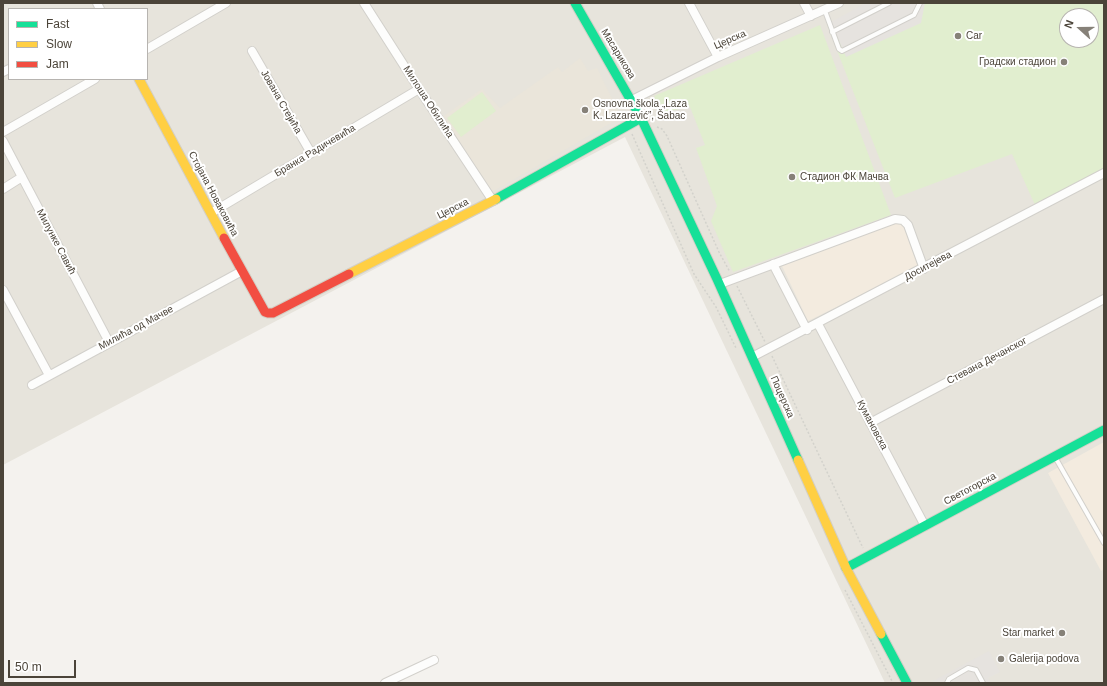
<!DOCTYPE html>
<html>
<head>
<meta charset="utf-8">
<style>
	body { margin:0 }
	#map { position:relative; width:1107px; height:686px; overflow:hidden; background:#f4f2ee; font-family:Arial,sans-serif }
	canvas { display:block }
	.frame { position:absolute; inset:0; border:4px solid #4b4439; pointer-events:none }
	.legend { position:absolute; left:8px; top:8px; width:140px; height:72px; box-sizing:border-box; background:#fff; border:1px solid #b7b4b0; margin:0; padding:5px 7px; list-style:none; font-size:12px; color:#4b4439 }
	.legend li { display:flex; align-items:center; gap:8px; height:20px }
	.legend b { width:20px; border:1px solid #b7b4b0 }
	.north { position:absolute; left:1059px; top:8px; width:40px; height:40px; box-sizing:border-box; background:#fff; border:1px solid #b7b4b0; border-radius:50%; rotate:291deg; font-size:11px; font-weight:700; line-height:16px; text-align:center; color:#4b4439 }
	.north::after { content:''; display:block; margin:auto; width:14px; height:18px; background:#868178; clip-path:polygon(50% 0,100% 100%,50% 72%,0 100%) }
	.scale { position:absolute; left:8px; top:660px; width:68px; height:18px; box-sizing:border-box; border:2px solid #4b4439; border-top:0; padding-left:5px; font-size:12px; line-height:14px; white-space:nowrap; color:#4b4439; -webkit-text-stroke:3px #fff; paint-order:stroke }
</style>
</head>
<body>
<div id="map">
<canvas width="1107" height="686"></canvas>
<div class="frame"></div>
<ul class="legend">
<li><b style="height:5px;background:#16e098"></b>Fast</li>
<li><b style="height:5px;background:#ffcf43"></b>Slow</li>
<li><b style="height:5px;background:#f24e42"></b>Jam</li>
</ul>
<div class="north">N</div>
<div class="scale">50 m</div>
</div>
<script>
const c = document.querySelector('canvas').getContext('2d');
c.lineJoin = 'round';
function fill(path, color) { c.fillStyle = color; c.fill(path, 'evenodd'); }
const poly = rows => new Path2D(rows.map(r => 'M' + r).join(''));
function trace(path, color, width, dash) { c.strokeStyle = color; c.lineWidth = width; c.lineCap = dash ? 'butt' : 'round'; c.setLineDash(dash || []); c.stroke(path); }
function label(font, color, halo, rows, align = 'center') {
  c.font = font + ' Arial,sans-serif'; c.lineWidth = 4; c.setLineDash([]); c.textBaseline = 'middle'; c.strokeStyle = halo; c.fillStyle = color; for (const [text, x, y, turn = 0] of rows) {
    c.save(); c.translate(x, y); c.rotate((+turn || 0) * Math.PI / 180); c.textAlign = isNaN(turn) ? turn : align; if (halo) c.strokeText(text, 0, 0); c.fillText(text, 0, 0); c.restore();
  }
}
fill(poly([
	[3,3,1104,3,1104,683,885,683,625,137,3,465],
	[9,9,147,9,147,79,9,79],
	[1067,16,1091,16,1091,40,1067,40]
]), '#e7e4dc');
fill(poly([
	[896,223,903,225,918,267,808,321,782,266],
	[1104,442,1104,569,1101,571,1048,473]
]), '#f3ebdf');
fill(poly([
	[580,58,588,71,597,68,621,117,492,192,441,118,482,89,500,108,558,67,562,72]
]), '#eae5da');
fill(poly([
	[869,3,1104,3,1104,168,1035,205,1012,154,895,198,827,25],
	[1067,16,1091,16,1091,40,1067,40],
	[820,25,891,215,733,272,711,221,717,206,696,148,705,145,690,107,659,113,654,96],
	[482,92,496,111,461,137,447,118]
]), '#e1eecf');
fill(poly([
	[866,3,925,3,921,23,846,57,831,22],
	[989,651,1000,672,988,678,991,683,934,683,933,681]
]), '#e6e3df');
const lane = poly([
	[825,11,839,49,842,51,914,15,920,3],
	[832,32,889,3],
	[1055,457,1104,543],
	[947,683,949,679,968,668,976,670,983,683]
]);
const street = poly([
	[97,3,100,9],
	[364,3,419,89,493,201],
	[689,3,718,57],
	[804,3,811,16],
	[147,49,226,3],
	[252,51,311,153],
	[3,72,9,69],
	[632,100,718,57,839,3],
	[3,132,95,79],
	[3,141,109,342],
	[3,189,22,177],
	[211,213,419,89],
	[773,264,807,330],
	[720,284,895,219,903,220,908,225,924,269],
	[3,290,49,375],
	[818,324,925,526],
	[752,357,1104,173],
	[32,385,242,271],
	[870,423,1104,299],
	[385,683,434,660]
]);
const fast = poly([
	[575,3,641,118,717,279,798,460],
	[496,199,641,118],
	[846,568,1104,430],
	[881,634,907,683]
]);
const slow = poly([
	[139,79,224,238],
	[349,274,496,199],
	[798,460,846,568,881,634]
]);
const jam = poly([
	[224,238,265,312,268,313,273,313,349,274]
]);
trace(lane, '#d2d0cb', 6);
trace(street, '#d2d0cb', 10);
trace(fast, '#d3cfc5', 11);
trace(slow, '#d3cfc5', 11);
trace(jam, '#d3cfc5', 11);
trace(poly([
	[657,127,662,129,667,136,719,252,730,272],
	[632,134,694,274,716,307,736,348],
	[737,286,765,342],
	[772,356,863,548],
	[845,590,893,683]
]), '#d3d2cc', 1.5, [2, 2]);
trace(lane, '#fdfdfc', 4);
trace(street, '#fdfdfc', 8);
trace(fast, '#16e098', 9);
trace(slow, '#ffcf43', 9);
trace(jam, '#f24e42', 9);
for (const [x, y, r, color] of [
	[958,36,4,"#868178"],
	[1064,62,4,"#868178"],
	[585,110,4,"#868178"],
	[792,177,4,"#868178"],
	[1062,633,4,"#868178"],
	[1001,659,4,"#868178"]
]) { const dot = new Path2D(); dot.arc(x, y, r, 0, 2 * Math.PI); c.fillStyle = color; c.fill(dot); trace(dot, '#fff', 1.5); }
label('10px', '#4b4439', '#fff', [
	["Car",966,36],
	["Градски стадион",1056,62,"right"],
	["Osnovna škola „Laza",593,104],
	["K. Lazarević”, Šabac",593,116],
	["Стадион ФК Мачва",800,177],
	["Star market",1054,633,"right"],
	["Galerija podova",1009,659]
], 'left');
label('10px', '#4b4439', '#fff', [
	["Церска",730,40,-24],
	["Масарикова",618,54,59],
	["Јована Стејића",281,102,60],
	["Милоша Обилића",428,102,57],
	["Бранка Радичевића",315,151,-31],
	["Стојана Новаковића",213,194,62],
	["Церска",453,209,-27],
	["Милунке Савић",56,242,62],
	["Доситејева",928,266,-28],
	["Милића од Мачве",136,328,-28],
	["Стевана Дечанског",987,361,-28],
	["Поцерска",782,397,66],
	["Кумановска",872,425,62],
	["Светогорска",970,489,-28]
]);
</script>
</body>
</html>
